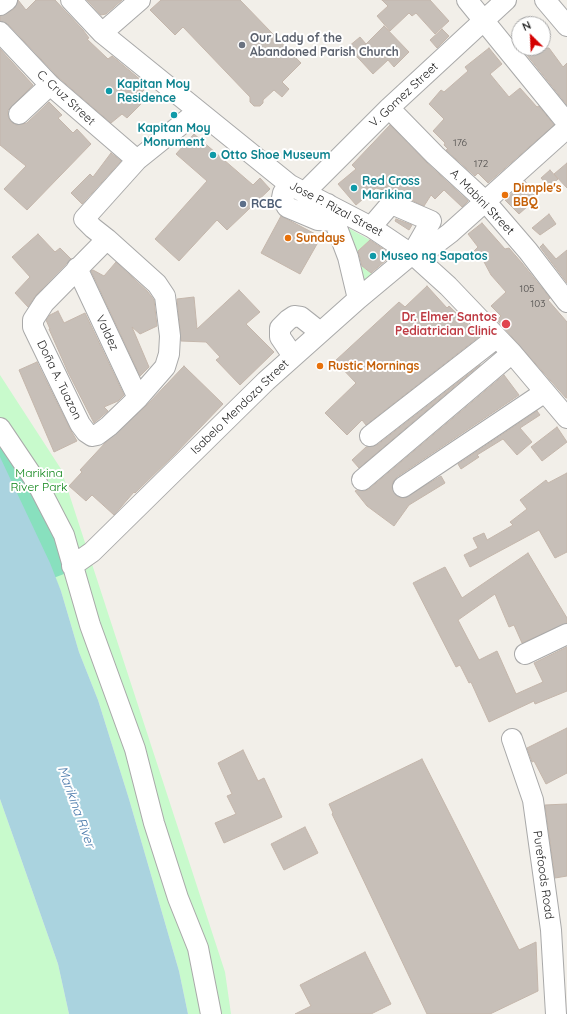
<!DOCTYPE html>
<html>
<head>
<meta charset="utf-8">
<style>
	body { margin:0 }
	#map { position:relative; width:567px; height:1014px; overflow:hidden; background:#f2efe9; font-family:Quicksand,sans-serif }
	canvas { display:block }
	.north { position:absolute; left:511px; top:16px; width:40px; height:40px; box-sizing:border-box; background:#fff; border:1px solid #a7a7a7; border-radius:50%; rotate:336deg; font-size:11px; font-weight:700; line-height:16px; text-align:center; color:#222 }
	.north::after { content:''; display:block; margin:auto; width:14px; height:18px; background:#d40000; clip-path:polygon(50% 0,100% 100%,50% 72%,0 100%) }
</style>
</head>
<body>
<div id="map">
<canvas width="567" height="1014"></canvas>
<div class="north">N</div>
</div>
<script>
const c = document.querySelector('canvas').getContext('2d');
c.lineJoin = 'round';
function fill(path, color) { c.fillStyle = color; c.fill(path, 'evenodd'); }
const poly = rows => new Path2D(rows.map(r => 'M' + r).join(''));
function trace(path, color, width, dash) { c.strokeStyle = color; c.lineWidth = width; c.lineCap = dash ? 'butt' : 'round'; c.setLineDash(dash || []); c.stroke(path); }
function label(font, color, halo, rows, align = 'center') {
  c.font = font + ' Quicksand,sans-serif'; c.lineWidth = 4; c.setLineDash([]); c.textBaseline = 'middle'; c.strokeStyle = halo; c.fillStyle = color; for (const [text, x, y, turn = 0] of rows) {
    c.save(); c.translate(x, y); c.rotate((+turn || 0) * Math.PI / 180); c.textAlign = isNaN(turn) ? turn : align; if (halo) c.strokeText(text, 0, 0); c.fillText(text, 0, 0); c.restore();
  }
}
fill(poly([
	[343,225,370,240,353,255],
	[354,260,373,275,362,284],
	[0,375,61,469,225,972,231,1014,188,1014,179,971,129,799,98,700,79,652,61,591,0,457],
	[0,799,58,964,69,1014,0,1014]
]), '#c8facc');
fill(poly([
	[0,437,62,549,69,572,51,579,0,492]
]), '#88e0be');
fill(poly([
	[0,457,50,563,61,591,79,652,98,700,129,799,179,971,188,1014,69,1014,58,964,0,799]
]), '#aad3df');
const building = poly([
	[18,0,26,10,36,0,55,0,83,30,89,38,87,39,108,59,112,56,148,86,135,99,141,104,127,118,122,114,111,123,58,77,8,24,0,21,0,16,14,9,18,0],
	[87,0,122,0,106,14,101,15,87,0],
	[161,0,240,0,301,63,282,82,289,89,282,97,274,90,263,100,263,103,260,106,254,106,250,102,250,97,183,27,175,35,150,10,161,0],
	[382,0,430,0,449,21,435,34,416,13,412,16,409,13,390,31,377,16,388,6,382,0],
	[384,26,409,52,394,67,388,60,373,74,348,47,360,37,366,44,384,26],
	[442,29,449,36,437,48,430,40,442,29],
	[489,48,502,64,490,74,509,97,520,88,537,107,539,106,554,125,488,183,478,173,475,176,446,150,448,149,444,145,445,143,433,131,444,119,429,104,441,90,444,92,468,71,465,67,489,48],
	[525,48,549,48,563,67,567,63,567,105,523,50,525,48],
	[0,49,33,85,8,110,8,116,11,122,16,125,27,123,49,102,62,115,58,118,73,133,77,129,91,144,27,210,4,189,26,166,0,145,0,49],
	[390,125,427,163,468,201,462,207,444,190,435,199,431,195,424,206,409,199,410,197,376,188,356,205,338,184,356,169,352,165,390,125],
	[194,134,253,185,260,178,270,189,227,230,217,220,179,261,155,239,207,181,176,154,194,134],
	[111,153,121,161,82,204,71,193,90,174,93,177,111,153],
	[567,163,567,188,554,174,567,163],
	[550,170,558,179,549,187,541,178,550,170],
	[525,181,537,198,519,214,505,200,525,181],
	[549,214,556,224,540,235,532,228,549,214],
	[281,216,321,237,300,274,261,253,281,216],
	[396,219,412,225,409,230,395,221,396,219],
	[482,223,505,249,509,248,522,263,550,298,548,300,567,322,567,398,566,398,497,320,501,316,491,306,506,292,491,275,483,260,474,251,478,247,468,234,482,223],
	[38,234,55,252,60,248,71,259,36,295,28,307,15,293,30,277,12,257,38,234],
	[370,240,392,255,371,273,362,266,358,251,370,240],
	[543,244,556,259,567,250,567,283,540,247,543,244],
	[116,262,148,292,154,300,157,326,140,334,132,327,149,367,140,376,91,271,93,270,104,276,116,262],
	[427,286,447,308,449,306,480,336,366,425,362,420,347,435,325,413,356,383,335,361,399,302,405,307,427,286],
	[239,290,260,312,246,324,274,352,240,385,216,360,220,357,206,342,181,341,177,299,194,297,197,329,239,290],
	[58,311,64,323,85,313,124,395,118,401,104,407,108,411,94,423,68,372,49,329,50,329,46,320,50,315,58,311],
	[37,362,70,429,77,441,54,452,19,370,37,362],
	[480,365,359,468,352,460,366,447,377,445,480,365],
	[184,366,223,404,174,455,135,493,134,492,114,515,92,495,86,501,69,486,82,472,80,470,106,442,146,406,184,366],
	[504,375,519,395,397,477,393,482,392,488,398,497,404,498,441,476,445,483,409,505,394,526,367,506,355,491,357,490,364,491,369,489,504,375],
	[537,411,540,415,520,428,532,442,517,455,503,439,477,455,479,457,461,469,458,464,537,411],
	[557,427,567,442,542,461,531,447,557,427],
	[567,473,567,552,555,558,539,530,470,567,464,555,478,548,473,538,484,533,487,540,513,525,510,522,527,509,520,500,546,480,548,483,567,473],
	[528,553,567,618,567,623,522,643,514,625,509,627,495,594,458,620,479,660,497,651,516,694,543,682,534,663,567,647,567,691,535,704,534,701,489,722,471,682,469,683,460,665,456,667,413,583,445,567,462,598,528,553],
	[567,728,567,773,546,784,534,761,532,762,527,748,567,728],
	[243,750,258,781,264,778,282,817,224,843,215,823,236,814,227,796,232,794,218,763,243,750],
	[422,759,519,950,536,942,538,991,490,1014,427,1014,332,814,333,813,329,804,422,759],
	[567,804,567,876,555,878,545,805,567,804],
	[305,827,318,853,284,870,271,844,305,827],
	[365,952,391,1004,371,1014,295,1014,311,1006,300,985,365,952]
]);
fill(building, '#c7bfb8');
trace(building, '#c4b6ab', 1);
const minor = poly([
	[71,0,102,33,290,185,371,227,417,258,448,286,512,353,567,418],
	[467,0,567,123],
	[545,0,567,26],
	[0,5,7,0],
	[0,32,50,85,137,160],
	[102,33,140,0],
	[389,108,435,155,485,201,528,251,567,302],
	[19,114,50,85],
	[288,184,283,193,282,198,287,207,318,220,335,221],
	[304,193,389,108,506,0],
	[328,204,348,257,358,299],
	[107,239,44,303,33,320,33,327,80,424,86,432,92,436,97,435,109,426,138,398,165,367,169,354,170,336,165,296,157,284,107,239,93,228,84,219,137,160,198,111],
	[417,258,450,233,567,128],
	[77,268,138,398],
	[293,356,280,337,280,328,288,320,294,316,301,317,320,332],
	[0,428,37,483,64,535,90,625,135,749,154,823,178,898,198,948,211,1014],
	[370,436,496,338],
	[362,480,512,353],
	[403,487,545,392],
	[72,566,92,552,266,381,358,299,412,254,431,221,394,205,389,206,371,227],
	[525,654,567,634],
	[512,739,533,800,551,930,556,1014]
]);
trace(minor, '#a9a9a9', 22);
trace(minor, '#fff', 20);
for (const [x, y, r, color] of [
	[242,45,4,"#6b7280"],
	[109,91,4,"#0f9aa8"],
	[174,115,4,"#0f9aa8"],
	[213,155,4,"#0f9aa8"],
	[354,188,4,"#0f9aa8"],
	[505,195,4,"#e8710a"],
	[243,204,4,"#5c6f8a"],
	[288,238,4,"#e8710a"],
	[373,256,4,"#0f9aa8"],
	[506,324,5,"#e0444e"],
	[320,366,4,"#e8710a"]
]) { const dot = new Path2D(); dot.arc(x, y, r, 0, 2 * Math.PI); c.fillStyle = color; c.fill(dot); trace(dot, '#fff', 1.5); }
label('10px', '#4b4948', null, [
	["176",460,143],
	["172",481,164],
	["105",527,289],
	["103",538,304]
]);
label('bold 12px', '#5b616d', '#fff', [
	["Our Lady of the",250,38],
	["Abandoned Parish Church",250,52]
], 'left');
label('bold 12px', '#0d838f', '#fff', [
	["Kapitan Moy",117,84],
	["Residence",117,98],
	["Kapitan Moy",174,128,"center"],
	["Monument",174,142,"center"],
	["Otto Shoe Museum",221,155],
	["Red Cross",362,181],
	["Marikina",362,195],
	["Museo ng Sapatos",381,256]
], 'left');
label('12px', '#222', '#fff', [
	["V. Gomez Street",404,95,-43],
	["C. Cruz Street",66,98,43],
	["A. Mabini Street",482,202,46],
	["Jose P. Rizal Street",336,209,28],
	["Valdez",107,333,65],
	["Doña A. Tuazon",59,380,64],
	["Isabelo Mendoza Street",240,407,-44],
	["Purefoods Road",543,875,82]
]);
label('bold 12px', '#c56008', '#fff', [
	["Dimple's",513,188],
	["BBQ",513,202],
	["Sundays",296,238],
	["Rustic Mornings",328,366]
], 'left');
label('bold 12px', '#4e5e75', '#fff', [
	["RCBC",251,204]
], 'left');
label('bold 12px', '#be3a42', '#fff', [
	["Dr. Elmer Santos",497,317],
	["Pediatrician Clinic",497,331]
], 'right');
label('12px', '#0c8416', '#fff', [
	["Marikina",39,473],
	["River Park",39,487]
]);
label('italic 13px', '#4a7aab', '#fff', [
	["Marikina River",76,807,70]
]);
</script>
</body>
</html>
